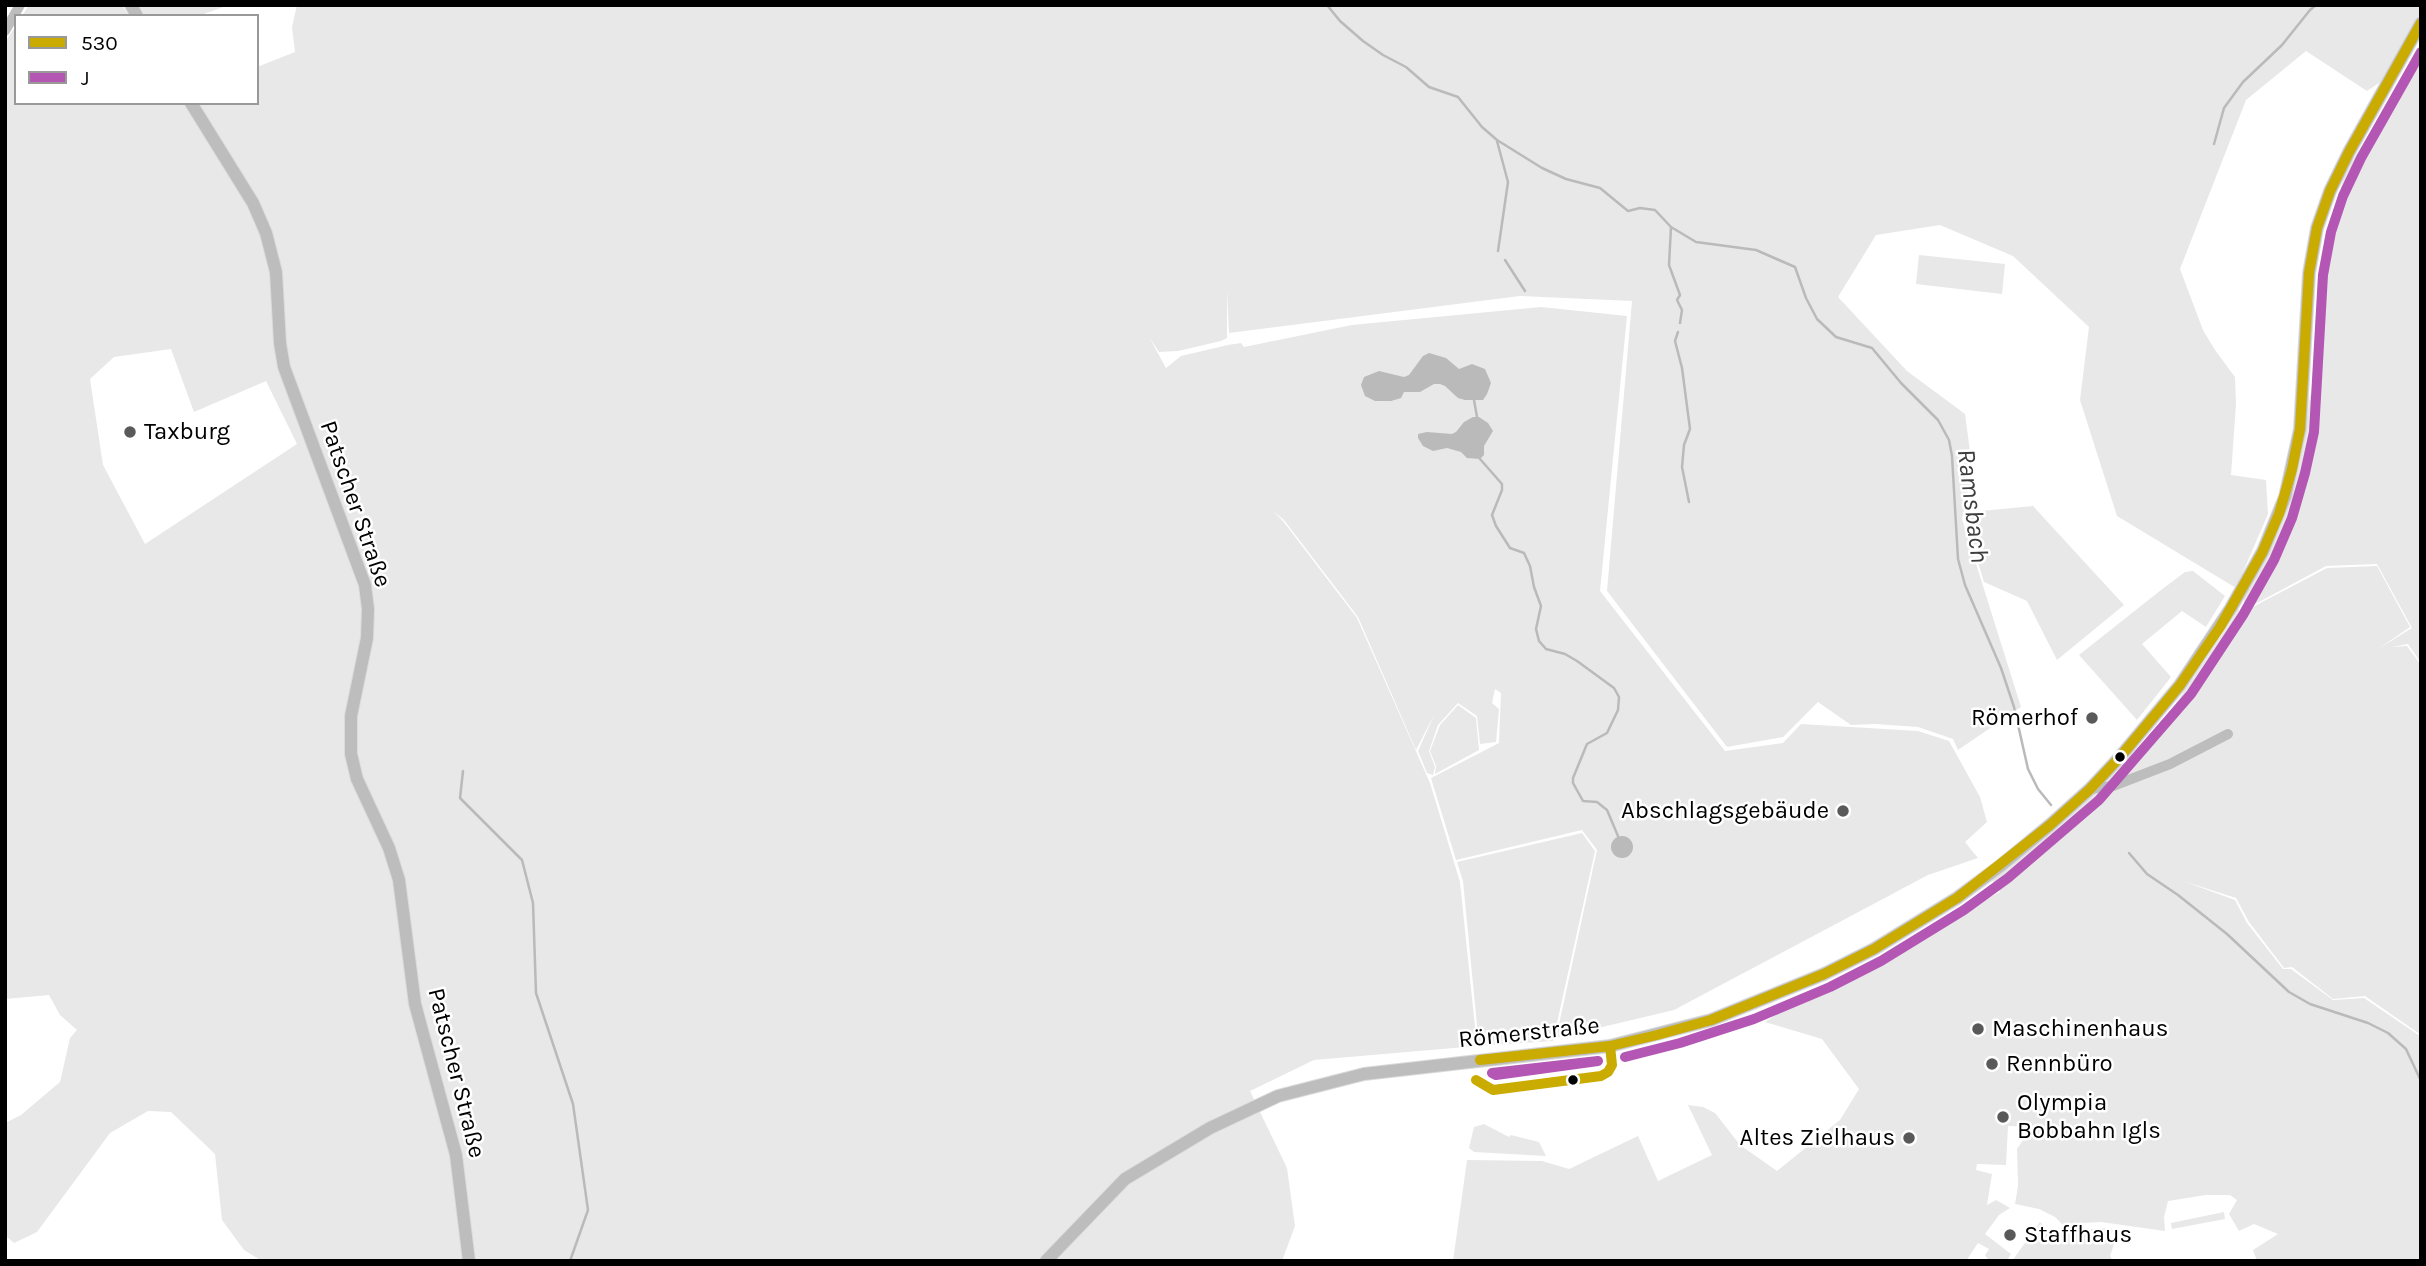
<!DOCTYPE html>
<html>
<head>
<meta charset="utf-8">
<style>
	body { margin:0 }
	#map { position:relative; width:2426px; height:1266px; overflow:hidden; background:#fff; font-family:Karla,sans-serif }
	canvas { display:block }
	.frame { position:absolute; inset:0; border:7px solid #000; pointer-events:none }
	.legend { position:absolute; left:14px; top:14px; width:245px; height:91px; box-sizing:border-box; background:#fff; border:2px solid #999; margin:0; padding:9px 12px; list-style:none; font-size:21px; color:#000 }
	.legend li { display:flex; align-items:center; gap:14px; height:35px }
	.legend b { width:35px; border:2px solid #999 }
</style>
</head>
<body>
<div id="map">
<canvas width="2426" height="1266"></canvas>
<div class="frame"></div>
<ul class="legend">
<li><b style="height:9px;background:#caab00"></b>530</li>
<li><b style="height:9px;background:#b457b4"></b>J</li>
</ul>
</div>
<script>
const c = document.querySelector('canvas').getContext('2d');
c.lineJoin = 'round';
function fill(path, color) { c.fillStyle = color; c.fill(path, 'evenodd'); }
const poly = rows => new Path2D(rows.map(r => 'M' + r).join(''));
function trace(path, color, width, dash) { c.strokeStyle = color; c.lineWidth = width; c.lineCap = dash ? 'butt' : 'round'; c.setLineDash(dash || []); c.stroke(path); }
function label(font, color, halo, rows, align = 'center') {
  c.font = font + ' Karla,sans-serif'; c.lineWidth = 5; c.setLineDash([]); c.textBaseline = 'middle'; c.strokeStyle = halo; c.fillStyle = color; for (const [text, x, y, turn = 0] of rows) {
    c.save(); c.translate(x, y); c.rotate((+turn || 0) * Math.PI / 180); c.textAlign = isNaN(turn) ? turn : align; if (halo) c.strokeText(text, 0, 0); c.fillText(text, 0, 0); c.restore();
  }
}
fill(poly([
	[29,5,122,5,129,16,22,16],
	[139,5,229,5,198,16,145,16],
	[297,5,2421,5,2421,12,2382,81,2367,91,2306,51,2246,100,2180,269,2203,330,2215,350,2235,377,2236,404,2231,475,2266,480,2268,514,2236,588,2117,516,2080,400,2089,327,2013,256,1940,225,1876,235,1838,297,1907,371,1965,414,1973,474,1962,519,2021,707,1958,750,1953,739,1918,727,1875,724,1851,725,1818,702,1783,737,1727,747,1607,591,1632,301,1520,296,1229,333,1227,291,1227,338,1221,341,1178,351,1159,352,1149,337,1166,368,1181,356,1228,345,1241,343,1244,347,1352,325,1541,307,1627,316,1600,591,1725,751,1783,743,1801,724,1918,731,1949,741,1980,797,1987,822,1965,842,1978,858,1928,875,1674,1010,1556,1038,1597,850,1582,830,1456,860,1431,778,1499,743,1501,693,1495,689,1492,703,1499,709,1496,742,1480,744,1477,716,1458,703,1438,725,1429,751,1435,767,1433,775,1427,773,1418,751,1435,713,1416,750,1358,617,1284,520,1273,511,1283,521,1357,618,1430,783,1460,882,1477,1046,1314,1060,1250,1091,1287,1168,1295,1226,1282,1261,262,1261,244,1250,222,1220,215,1154,171,1112,148,1111,110,1133,37,1232,14,1243,5,1235,5,1123,21,1115,60,1082,70,1038,77,1030,60,1015,49,995,5,999,5,42,16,26,16,103,257,103,257,67,295,52,292,27],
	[171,349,194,412,266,381,297,444,145,544,103,465,90,379,114,357],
	[2421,60,2421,663,2408,644,2392,647,2407,646,2421,665,2421,1035,2365,996,2333,999,2292,967,2284,968,2249,922,2236,898,2183,881,2235,900,2247,923,2283,969,2291,969,2333,1000,2364,998,2420,1036,2421,1261,2257,1261,2253,1250,2278,1234,2254,1224,2239,1231,2229,1214,2237,1200,2230,1195,2206,1195,2168,1201,2164,1217,2165,1231,2101,1222,2062,1224,2055,1217,2039,1209,2015,1204,2018,1186,2017,1149,2032,1127,2008,1126,2006,1165,1977,1164,1976,1170,1992,1174,1987,1205,1996,1200,2010,1208,1999,1215,1985,1234,2011,1254,2007,1261,1989,1261,1985,1255,1989,1249,1978,1243,1966,1261,1453,1261,1467,1160,1542,1161,1569,1169,1638,1136,1658,1181,1712,1155,1688,1105,1703,1107,1715,1113,1740,1145,1777,1171,1840,1120,1859,1089,1822,1039,1765,1022,1782,1011,1858,977,1916,936,2000,892,1991,879,2009,868,2091,795,2167,717,2239,609,2240,621,2242,607,2261,595,2244,604,2244,598,2266,557,2305,434,2310,395,2317,392,2317,304,2344,174,2387,105],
	[2377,564,2412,628,2378,649,2410,627,2377,566,2327,568,2247,610,2243,617,2246,609,2326,566],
	[1919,255,2005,264,2002,294,1916,284],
	[2033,506,2124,605,2057,660,2027,601,1984,582,1973,546,1970,525,1971,512],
	[2193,571,2225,596,2206,627,2182,611,2142,644,2171,677,2137,720,2079,655,2161,590,2185,572],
	[1458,705,1476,718,1479,750,1435,774,1436,766,1430,751,1440,725],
	[1582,833,1595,851,1553,1041,1479,1046,1463,881,1457,862],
	[1484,1124,1509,1137,1511,1135,1539,1142,1546,1156,1474,1152,1469,1148,1474,1127],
	[2224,1212,2225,1219,2172,1229,2171,1223],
	[2040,1222,2046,1228,2057,1231,2107,1228,2113,1230,2109,1240,2114,1244,2110,1256,2113,1261,2012,1261]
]), '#e8e8e8');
fill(poly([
	[1429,353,1446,358,1459,369,1472,364,1485,369,1491,383,1487,394,1483,400,1465,400,1458,398,1445,386,1440,384,1434,384,1420,392,1404,392,1401,398,1391,401,1375,401,1365,396,1361,385,1364,377,1379,371,1404,377,1409,375,1423,356],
	[1473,417,1479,417,1488,423,1493,431,1484,446,1484,455,1480,459,1467,458,1461,452,1447,448,1433,451,1423,446,1418,438,1418,434,1427,432,1452,434,1456,432,1464,422],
	'1611 847a11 11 0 1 1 22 0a11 11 0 1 1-22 0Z'
]), '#bababa');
trace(poly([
	[1327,5,1340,21,1363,41,1383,55,1406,67,1429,87,1458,97,1482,127,1497,140,1542,168,1566,179,1600,188,1628,211,1640,208,1655,210,1671,227,1696,242,1756,250,1795,267,1806,298,1817,319,1836,337,1872,348,1901,383,1938,420,1949,440,1952,456,1958,559,1965,585,2001,668,2014,707,2028,769,2038,789,2051,805],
	[1497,141,1508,182,1498,251],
	[2214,144,2224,108,2243,82,2282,45,2310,10,2316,5],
	[1671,227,1669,265,1680,295,1677,300,1682,310,1680,323],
	[1505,260,1525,291],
	[1678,332,1675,341,1682,368,1690,429,1684,445,1682,467,1689,502],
	[1474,400,1477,417],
	[1480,459,1502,484,1502,490,1492,515,1496,526,1510,548,1524,553,1530,566,1534,587,1541,606,1536,629,1539,641,1546,649,1565,654,1577,661,1614,688,1619,697,1618,710,1607,733,1587,744,1573,778,1573,783,1583,801,1597,802,1607,810,1618,836],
	[463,771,460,798,522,860,533,903,536,993,573,1104,588,1210,570,1261],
	[2129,853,2147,874,2178,895,2227,934,2289,992,2310,1004,2368,1023,2388,1033,2406,1049,2421,1081]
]), '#bababa', 2.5);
const major = poly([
	[131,5,137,16],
	[191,103,253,203,266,233,276,272,280,343,284,367,365,585,368,609,367,638,351,716,351,754,357,779,389,848,399,880,415,1004,456,1155,469,1261],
	[1046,1261,1125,1179,1210,1128,1278,1096,1364,1074,1610,1046,1711,1020,1824,974,1874,949,1957,898,1999,867,2050,825,2090,789,2120,757,2180,685,2231,608,2263,551,2285,497,2300,429,2309,273,2317,228,2330,191,2349,152,2421,23]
]);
trace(major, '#dbdbdb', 14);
trace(poly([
	[5,31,20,5],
	[2090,789,2113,786,2170,764,2228,734]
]), '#bdbdbd', 10);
trace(major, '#bdbdbd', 12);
trace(poly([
	[1480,1060,1610,1046,1657,1035,1711,1020,1824,974,1874,949,1957,898,2050,825,2090,789,2120,757,2180,685,2220,627,2262,553,2279,514,2292,469,2300,429,2309,273,2317,228,2330,191,2349,152,2421,23],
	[1476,1080,1493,1090,1601,1076,1608,1072,1612,1065,1610,1046]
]), '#caab00', 10);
trace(poly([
	[1625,1057,1680,1043,1754,1019,1830,987,1881,961,1964,910,2008,878,2099,800,2191,694,2243,615,2274,560,2292,518,2305,473,2314,432,2323,275,2331,232,2343,196,2361,158,2421,52],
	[1598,1061,1496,1075,1492,1073,1598,1061]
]), '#b457b4', 10);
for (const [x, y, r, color] of [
	[130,432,7,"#595959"],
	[2092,718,7,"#595959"],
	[2120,757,6,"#000"],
	[1843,811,7,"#595959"],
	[1978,1029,7,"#595959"],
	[1992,1064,7,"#595959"],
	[1573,1080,6,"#000"],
	[2003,1117,7,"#595959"],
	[1909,1138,7,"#595959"],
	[2010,1235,7,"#595959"]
]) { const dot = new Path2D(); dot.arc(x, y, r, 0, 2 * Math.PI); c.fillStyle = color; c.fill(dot); trace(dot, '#fff', 2.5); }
label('24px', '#000', '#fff', [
	["Taxburg",144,432],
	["Römerhof",2078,718,"right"],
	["Abschlagsgebäude",1829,811,"right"],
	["Maschinenhaus",1992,1029],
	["Rennbüro",2006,1064],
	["Olympia",2017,1103],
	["Bobbahn Igls",2017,1131],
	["Altes Zielhaus",1895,1138,"right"],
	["Staffhaus",2024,1235]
], 'left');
label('24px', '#000', '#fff', [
	["Patscher Straße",355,504,71],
	["Römerstraße",1529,1033,-6],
	["Patscher Straße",456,1073,76]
]);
label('italic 26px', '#3e3e3e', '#fff', [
	["Ramsbach",1972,506,83]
]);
</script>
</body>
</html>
